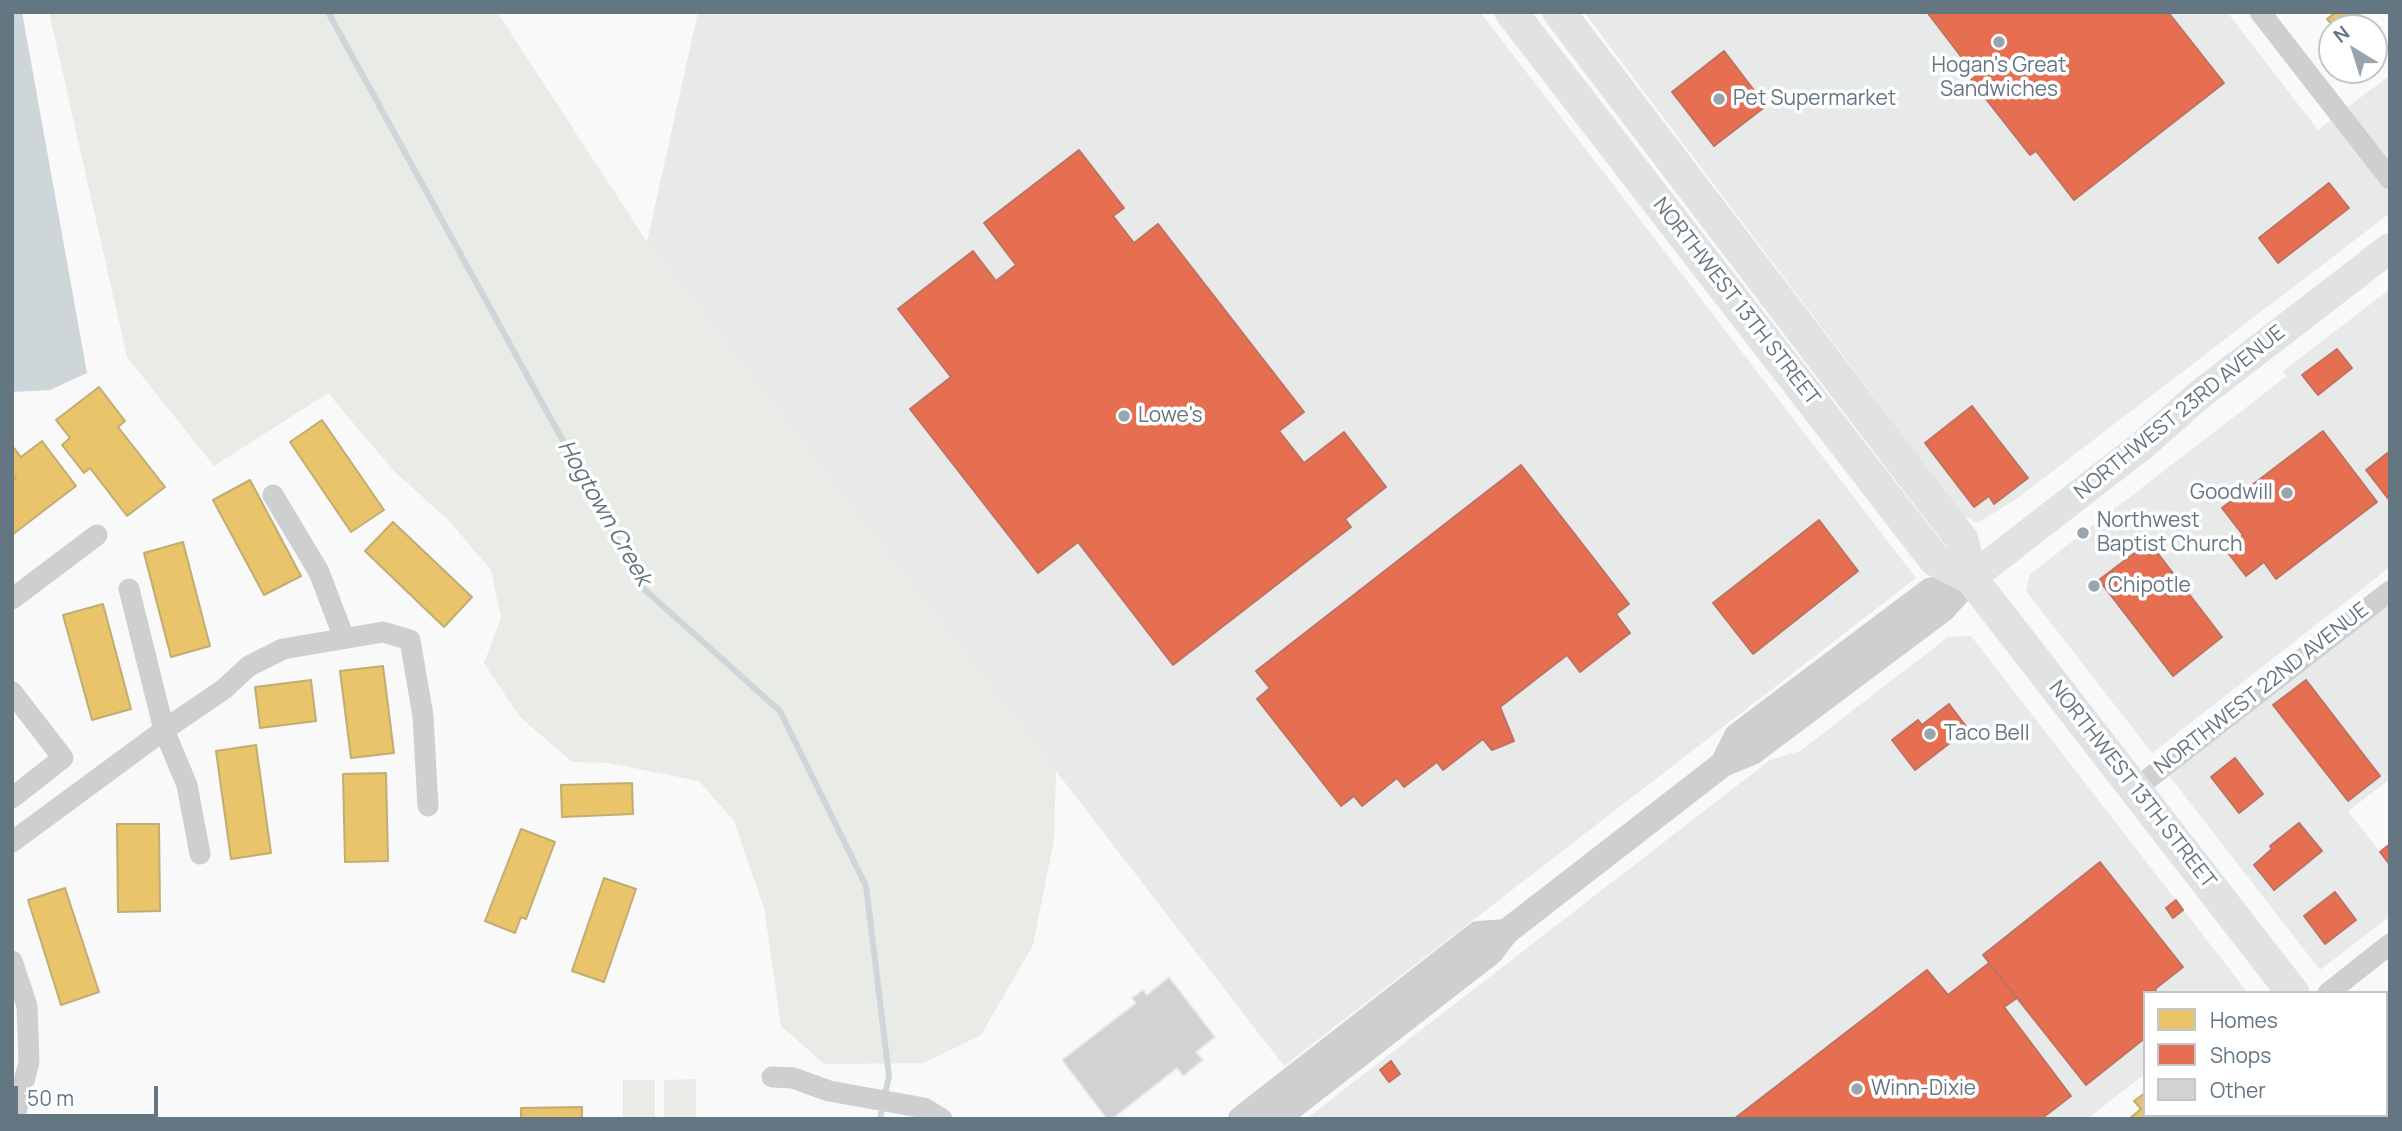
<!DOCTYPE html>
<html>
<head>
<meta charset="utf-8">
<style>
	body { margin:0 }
	#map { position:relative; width:2402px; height:1131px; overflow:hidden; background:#f9f9f9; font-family:Manrope,sans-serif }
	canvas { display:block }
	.frame { position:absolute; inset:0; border:14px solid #657683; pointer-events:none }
	.legend { position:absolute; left:2143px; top:991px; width:245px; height:126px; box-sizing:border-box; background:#fff; border:2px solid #c1c8cd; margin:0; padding:9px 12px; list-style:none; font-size:21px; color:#657683 }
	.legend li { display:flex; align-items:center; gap:14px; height:35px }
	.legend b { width:35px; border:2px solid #c1c8cd }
	.north { position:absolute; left:2318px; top:14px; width:70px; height:70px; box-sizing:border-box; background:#fff; border:2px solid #c1c8cd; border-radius:50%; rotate:322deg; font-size:19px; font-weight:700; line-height:28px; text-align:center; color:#657683 }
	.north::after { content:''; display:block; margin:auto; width:24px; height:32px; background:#99a4ac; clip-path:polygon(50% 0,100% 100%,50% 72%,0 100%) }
	.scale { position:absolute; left:14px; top:1086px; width:144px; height:32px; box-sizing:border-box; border:4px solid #657683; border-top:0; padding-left:9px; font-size:21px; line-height:24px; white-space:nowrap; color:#657683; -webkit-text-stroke:5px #fff; paint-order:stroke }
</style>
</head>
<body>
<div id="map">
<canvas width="2402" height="1131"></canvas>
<div class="frame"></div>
<ul class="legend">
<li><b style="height:19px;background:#e9c46a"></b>Homes</li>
<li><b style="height:19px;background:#e76f51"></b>Shops</li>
<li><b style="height:19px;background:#d0d2d3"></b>Other</li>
</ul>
<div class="north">N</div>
<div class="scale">50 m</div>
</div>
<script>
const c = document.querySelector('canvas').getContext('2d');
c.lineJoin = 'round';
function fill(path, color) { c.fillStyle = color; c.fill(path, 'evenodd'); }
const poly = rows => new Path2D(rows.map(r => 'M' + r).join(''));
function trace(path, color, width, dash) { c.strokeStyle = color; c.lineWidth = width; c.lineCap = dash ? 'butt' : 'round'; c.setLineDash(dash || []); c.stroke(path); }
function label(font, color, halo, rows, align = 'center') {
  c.font = font + ' Manrope,sans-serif'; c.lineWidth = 7; c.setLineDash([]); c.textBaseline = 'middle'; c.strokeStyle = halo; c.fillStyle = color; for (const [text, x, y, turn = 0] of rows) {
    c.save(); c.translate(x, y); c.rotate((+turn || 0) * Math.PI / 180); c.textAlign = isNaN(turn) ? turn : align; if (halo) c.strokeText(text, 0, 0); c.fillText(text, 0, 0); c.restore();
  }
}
fill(poly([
	[698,12,1480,12,1916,578,1284,1066,647,242],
	[1584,12,2227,12,2318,130,2390,75,2390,213,2015,500,1977,523,1963,515],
	[2390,289,2390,567,2152,753,2026,591,2030,574,2287,376,2283,371],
	[2390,603,2390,779,2348,811,2390,865,2390,916,2320,970,2167,773],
	[1971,636,2248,993,2145,993,2145,1074,2087,1119,1306,1119,1770,760,1800,751,1948,637]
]), '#e8e9e9');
fill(poly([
	[49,12,497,12,647,242,1056,770,1054,840,1033,945,981,1035,924,1063,824,1064,781,1026,764,908,734,821,699,781,609,763,572,762,520,717,484,663,501,618,491,570,449,521,394,471,328,393,214,466,127,357],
	[696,1079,696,1119,664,1119,664,1080],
	[623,1080,655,1080,655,1119,623,1119]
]), '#e8ebe6');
fill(poly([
	[12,12,22,12,87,373,50,390,12,392]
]), '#ced6d9');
const homes = poly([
	[2336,12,2358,12,2363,19,2351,28,2335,28,2327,19,2336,12],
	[99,387,125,421,118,427,165,487,127,516,90,468,84,473,62,445,70,438,56,420,99,387],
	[322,420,384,510,351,532,290,442,322,420],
	[42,441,76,486,12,535,12,481,16,478,12,473,12,449,14,448,21,457,42,441],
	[250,480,301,576,264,595,213,500,250,480],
	[393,522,472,597,444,627,365,551,393,522],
	[183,542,210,646,171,657,144,553,183,542],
	[103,604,131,709,92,720,63,615,103,604],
	[383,666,394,753,351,758,340,671,383,666],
	[311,680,316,721,260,728,255,687,311,680],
	[256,745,271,853,231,859,216,751,256,745],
	[386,773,388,861,345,862,343,774,386,773],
	[632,783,633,814,562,817,561,785,632,783],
	[117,824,159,824,160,911,118,912,117,824],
	[521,829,555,842,526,919,521,917,515,933,485,921,521,829],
	[604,878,636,889,604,982,572,971,604,878],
	[65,888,99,992,61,1005,28,900,65,888],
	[2145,1093,2145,1115,2184,1115,2180,1119,2129,1119,2141,1109,2134,1101,2145,1093],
	[582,1107,582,1119,521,1119,521,1108,582,1107]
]);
fill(homes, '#e9c46a');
trace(homes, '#c1ad72', 2);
const shops = poly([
	[1927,12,2168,12,2224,83,2074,200,2036,151,2030,155,1971,80,1976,76,1927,12],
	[1724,51,1766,106,1714,146,1672,92,1724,51],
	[1079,150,1124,208,1113,216,1134,243,1158,224,1304,412,1279,431,1304,463,1344,432,1386,487,1345,519,1351,527,1173,665,1078,542,1038,573,910,409,951,377,898,309,973,251,996,281,1016,265,984,223,1079,150],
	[2329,183,2349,208,2278,263,2259,238,2329,183],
	[2337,349,2352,368,2318,395,2302,375,2337,349],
	[1972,406,2028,478,1994,504,1989,496,1974,507,1925,443,1972,406],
	[2323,431,2377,502,2276,579,2264,562,2246,576,2225,549,2243,535,2222,508,2323,431],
	[2390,451,2390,501,2366,470,2390,451],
	[1521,465,1629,604,1616,614,1630,633,1580,672,1567,655,1500,707,1514,741,1492,750,1483,739,1443,770,1437,762,1404,787,1397,778,1362,806,1354,796,1341,806,1257,699,1270,688,1256,671,1521,465],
	[1819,520,1858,571,1753,654,1713,603,1819,520],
	[2149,542,2222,637,2173,676,2099,580,2149,542],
	[2306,680,2380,776,2348,801,2273,705,2306,680],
	[1949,704,1968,729,1915,770,1892,740,1918,720,1922,725,1949,704],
	[2235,758,2263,794,2239,813,2211,777,2235,758],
	[2299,823,2322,851,2274,890,2254,865,2272,849,2270,846,2299,823],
	[2390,844,2390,865,2380,852,2390,844],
	[2100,862,2183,967,2155,989,2157,993,2145,993,2145,1038,2086,1085,1983,955,2100,862],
	[2335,892,2356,920,2325,944,2304,916,2335,892],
	[2176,900,2183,910,2173,918,2166,908,2176,900],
	[1989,963,2017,998,2004,1007,2071,1096,2041,1119,1734,1119,1927,970,1948,995,1989,963],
	[1391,1061,1400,1074,1389,1082,1380,1070,1391,1061]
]);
fill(shops, '#e76f51');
trace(shops, '#c07160', 2);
trace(poly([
	[328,12,644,589,780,711,866,886,889,1076,880,1119]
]), '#ced6d9', 6);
const building = poly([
	[1169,977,1215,1037,1196,1052,1203,1060,1183,1076,1177,1068,1112,1119,1107,1119,1062,1060,1136,1003,1132,998,1143,990,1147,995,1169,977]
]);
fill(building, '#d0d2d3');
trace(building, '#e8e8e8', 2);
trace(poly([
	[2260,12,2390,179],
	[273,495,319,572,344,638],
	[129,589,164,730,224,689,249,666,283,649,383,632,410,640,423,716,428,806],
	[12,599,97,535],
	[12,692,63,758,12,798],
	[2135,789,2390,591],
	[12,842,164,730,187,785,200,854],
	[12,961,27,1006,29,1062,14,1119],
	[2328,993,2390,944],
	[772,1077,793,1078,829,1091,924,1108,942,1119],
	[2261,1119,2266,1115]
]), '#cecfd0', 21);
trace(poly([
	[1723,764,1752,752,1943,609,1970,579],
	[1241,1119,1478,934,1506,932],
	[1276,1119,1491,952,1506,932,1723,764,1737,736,1778,705,1930,591,1971,578]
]), '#cecfd0', 26);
trace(poly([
	[1971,578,2144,444,2198,396,2390,248]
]), '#e1e2e2', 30);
trace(poly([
	[1511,12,1935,560,1971,578],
	[1559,12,1962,540,1971,578,2293,993],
	[2386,1112,2390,1117]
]), '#e1e2e2', 33);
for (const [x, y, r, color] of [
	[1999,42,7,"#99a4ac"],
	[1719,99,7,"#99a4ac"],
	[1124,416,7,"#99a4ac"],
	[2287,493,7,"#99a4ac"],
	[2083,533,7,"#99a4ac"],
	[2094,586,7,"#99a4ac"],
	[1930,734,7,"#99a4ac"],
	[1857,1089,7,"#99a4ac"]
]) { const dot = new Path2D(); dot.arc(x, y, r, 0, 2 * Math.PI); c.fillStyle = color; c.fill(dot); trace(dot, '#fff', 2.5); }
label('21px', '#657683', '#fff', [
	["Hogan's Great",1999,66,"center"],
	["Sandwiches",1999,90,"center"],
	["Pet Supermarket",1733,99],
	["Lowe's",1138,416],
	["Goodwill",2273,493,"right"],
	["Northwest",2097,521],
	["Baptist Church",2097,545],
	["Chipotle",2108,586],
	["Taco Bell",1944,734],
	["Winn-Dixie",1871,1089]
], 'left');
label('21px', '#657683', '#fff', [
	["NORTHWEST 13TH STREET",1736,302,52],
	["NORTHWEST 23RD AVENUE",2180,413,-39],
	["NORTHWEST 22ND AVENUE",2262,689,-38],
	["NORTHWEST 13TH STREET",2132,785,52]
]);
label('italic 23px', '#60757c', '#fff', [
	["Hogtown Creek",604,513,60]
]);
</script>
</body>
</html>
